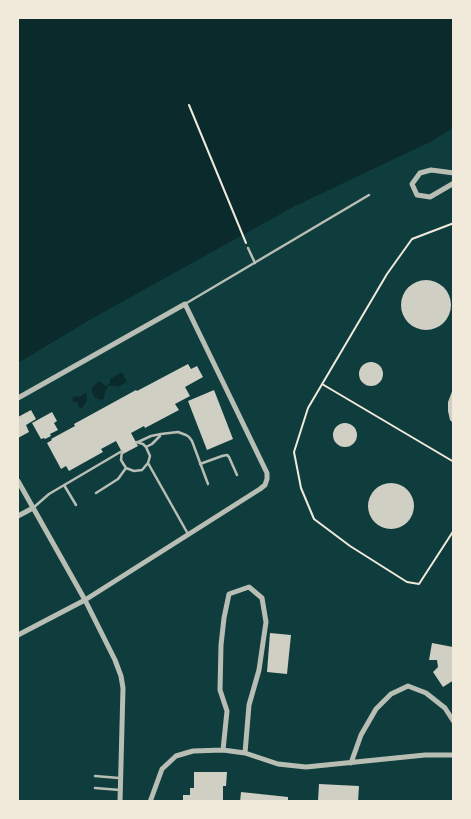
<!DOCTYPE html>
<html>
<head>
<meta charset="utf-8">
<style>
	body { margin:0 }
	#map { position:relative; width:471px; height:819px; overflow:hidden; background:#0f3d3e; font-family:Georgia,serif }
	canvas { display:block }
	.frame { position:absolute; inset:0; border:19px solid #f1e9da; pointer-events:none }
</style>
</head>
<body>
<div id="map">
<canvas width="471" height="819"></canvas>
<div class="frame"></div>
</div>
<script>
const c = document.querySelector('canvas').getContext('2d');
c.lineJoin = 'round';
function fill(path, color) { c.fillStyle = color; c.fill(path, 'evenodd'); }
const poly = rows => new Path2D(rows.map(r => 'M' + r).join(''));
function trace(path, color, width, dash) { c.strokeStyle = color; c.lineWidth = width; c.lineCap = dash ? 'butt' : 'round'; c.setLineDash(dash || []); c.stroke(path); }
fill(poly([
	[18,18,453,18,453,128,430,142,295,206,93,318,18,363],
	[122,372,127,382,118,387,115,386,108,386,105,391,104,399,101,400,95,398,91,390,94,385,100,381,105,386,108,385,110,383,110,379],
	[86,393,87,397,87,401,82,408,80,409,77,402,74,402,72,399,75,396,79,397]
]), '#0a2a2b');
fill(poly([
	'401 305a25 25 0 1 1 50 0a25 25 0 1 1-50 0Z',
	'359 374a12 12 0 1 1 24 0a12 12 0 1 1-24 0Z',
	[188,364,191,369,197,366,203,377,185,387,190,396,175,404,179,410,145,428,144,426,131,433,138,446,123,454,116,441,101,449,103,452,69,471,66,466,61,469,47,443,52,440,51,439,75,426,74,424,136,390,137,391],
	[453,389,454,389,454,424,450,420,448,411,448,402],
	[214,390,233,439,207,450,188,401],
	[31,410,36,419,26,425,29,432,18,438,18,417],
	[52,412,57,421,54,423,58,430,50,434,51,436,45,439,44,438,41,439,32,423],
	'333 435a12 12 0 1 1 24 0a12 12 0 1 1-24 0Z',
	'368 506a23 23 0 1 1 46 0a23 23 0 1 1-46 0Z',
	[270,633,291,635,287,674,267,672],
	[432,643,453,647,452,650,454,650,454,680,443,687,433,672,438,667,437,660,429,660],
	[194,772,227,772,226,786,223,786,223,802,183,802,183,795,190,795,190,788,194,788],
	[319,784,359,786,358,802,318,801],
	[241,792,288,797,288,802,240,802]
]), '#cfcfc3');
trace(poly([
	[189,105,246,243],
	[454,223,412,239,387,274,308,408,294,452,301,488,314,519,350,546,407,582,419,584,454,530],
	[322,384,454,462]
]), '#f1e9da', 2);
trace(poly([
	[248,248,255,263],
	[185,304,369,195],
	[138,442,151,436,161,434,178,432,186,435,189,437,192,441,208,484],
	[146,447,152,444,160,436],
	[122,451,121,460,126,468,134,471,142,470,148,463,150,456,146,447,143,444,136,442],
	[148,463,188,534],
	[200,464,222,456,227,455,229,457,237,475],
	[64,485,76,505],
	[96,493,118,479,126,468],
	[33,508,49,494,122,451],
	[95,776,119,778],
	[95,788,120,790]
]), '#b8beb3', 2.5);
trace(poly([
	[454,173,431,170,420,173,412,184,417,195,430,197,454,183],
	[18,398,185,304,267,473,267,479,265,485,260,489,85,600,18,635],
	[18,481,85,600,115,660,121,676,123,688,120,802],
	[18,516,33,508],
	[223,750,227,711,220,690,221,645,224,618,229,594,249,587,262,598,266,622,259,670,249,705,245,753],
	[351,763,361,735,376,709,391,694,408,686,426,693,445,708,454,722],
	[150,802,162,769,176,756,193,751,223,750,245,753,278,764,306,767,425,755,454,755]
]), '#b8beb3', 5);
</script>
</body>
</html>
